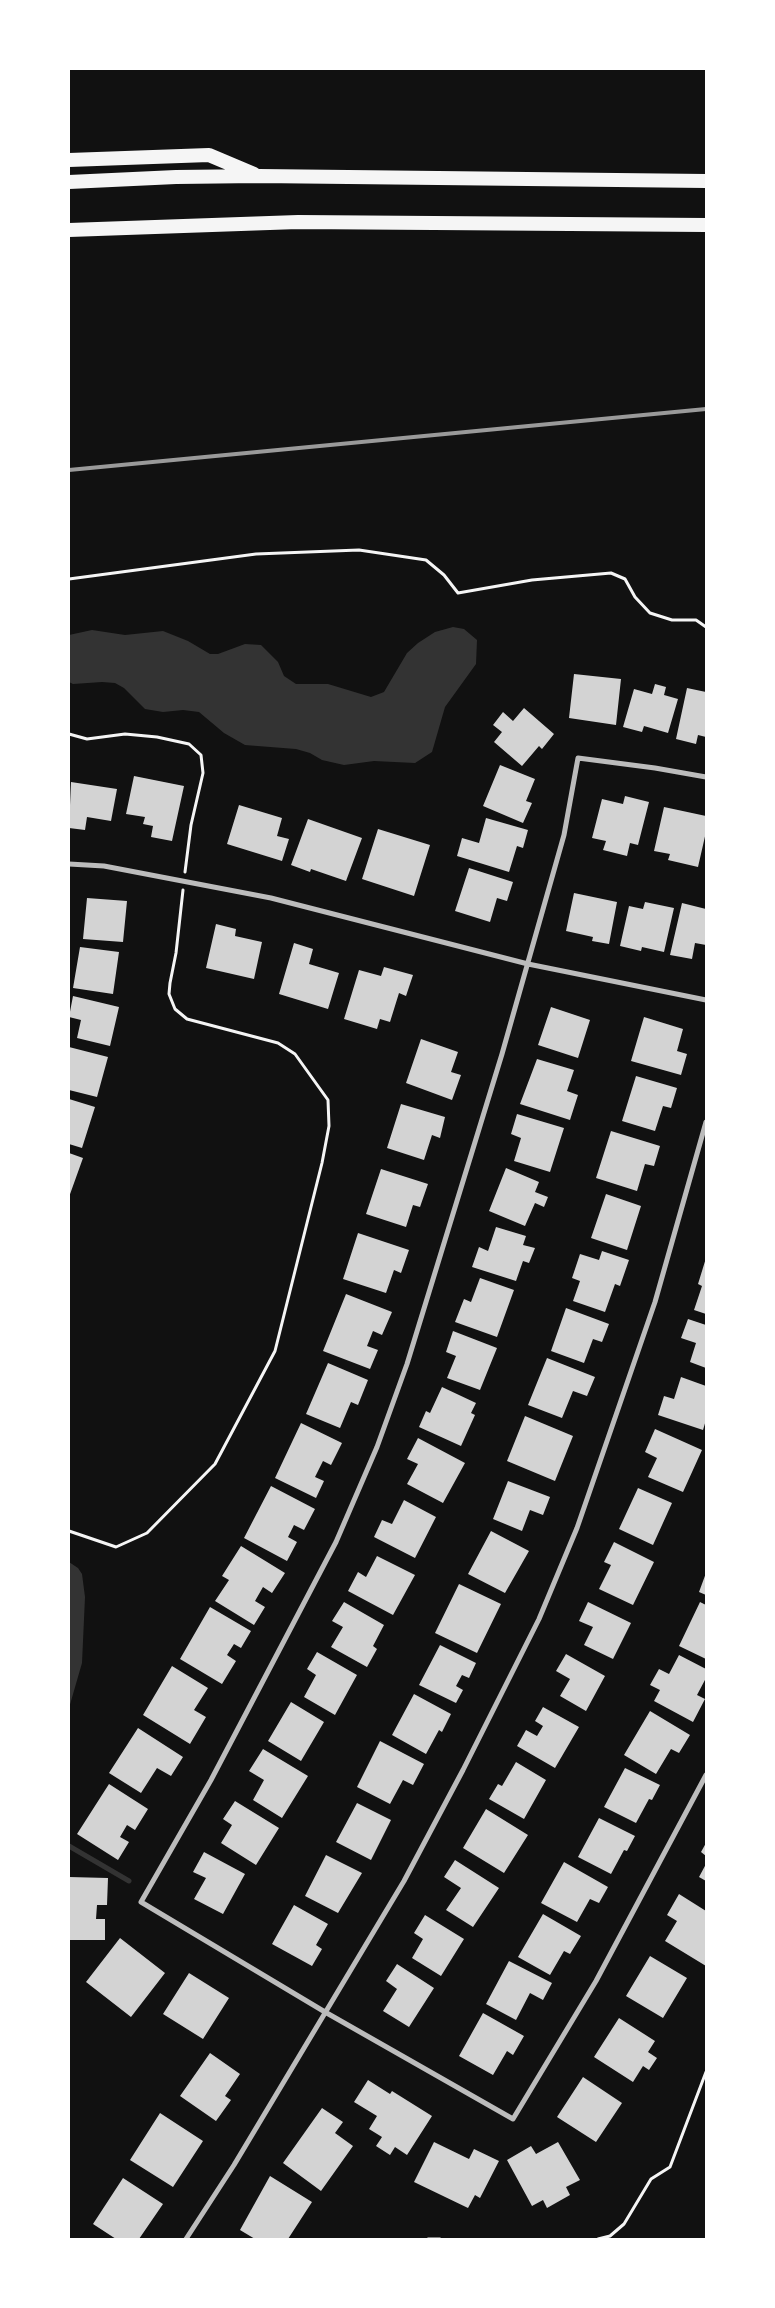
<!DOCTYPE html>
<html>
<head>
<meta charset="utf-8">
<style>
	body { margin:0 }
	#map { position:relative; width:775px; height:2308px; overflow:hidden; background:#111; font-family:Raleway,sans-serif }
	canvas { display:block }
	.frame { position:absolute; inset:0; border:70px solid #fff; pointer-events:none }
</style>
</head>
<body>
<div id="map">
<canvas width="775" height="2308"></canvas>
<div class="frame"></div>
</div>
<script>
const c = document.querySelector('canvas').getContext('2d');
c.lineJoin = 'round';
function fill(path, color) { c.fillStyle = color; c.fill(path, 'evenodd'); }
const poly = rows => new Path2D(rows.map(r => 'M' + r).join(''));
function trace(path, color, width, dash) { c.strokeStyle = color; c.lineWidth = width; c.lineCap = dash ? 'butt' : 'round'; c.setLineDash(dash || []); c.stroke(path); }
fill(poly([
	[453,627,464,629,477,640,476,664,445,707,432,752,415,763,374,761,344,765,322,760,310,753,296,749,245,745,224,733,199,712,183,710,163,712,145,709,124,688,115,683,102,682,73,684,69,682,69,635,92,630,125,635,163,631,188,641,210,654,218,654,245,644,261,645,278,662,284,676,296,684,328,684,371,697,384,692,407,653,418,643,435,632],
	[69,1562,78,1568,82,1574,85,1597,82,1663,69,1708]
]), '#333');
trace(poly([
	[69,1846,129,1881]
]), '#333', 5);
fill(poly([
	[574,674,621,679,616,725,569,718],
	[655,684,666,687,664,695,678,699,668,733,644,726,642,732,623,727,634,689,652,694],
	[687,688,706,692,706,737,698,735,696,744,676,739],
	[524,708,554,734,542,749,539,746,522,766,494,742,502,732,493,725,503,712,513,721],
	[500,765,535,779,526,801,532,803,523,823,483,806],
	[134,776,184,786,172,841,151,837,153,826,143,824,145,817,126,814],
	[71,782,117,789,111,821,87,817,85,830,69,828],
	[625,796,649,802,638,845,630,843,627,856,603,850,606,841,592,838,602,799,623,804],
	[239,805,282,818,277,836,289,839,282,861,227,844],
	[664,807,706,816,706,832,698,867,668,860,670,854,654,851],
	[486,818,528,830,523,848,517,846,509,872,457,856,462,838,479,843],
	[308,819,362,838,346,881,311,869,310,872,291,865],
	[378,829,430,845,414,896,362,879],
	[469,868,513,882,507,901,497,898,490,922,455,911],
	[574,893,617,902,609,944,592,941,593,937,566,931],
	[87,898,127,901,123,942,83,939],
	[645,902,674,908,664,952,642,947,641,951,620,946,629,906,643,909],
	[682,903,706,909,706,945,695,943,692,959,670,955],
	[216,924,236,929,235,936,262,942,254,979,206,968],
	[294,943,313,949,309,964,339,973,328,1009,279,994],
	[80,947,119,952,113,994,73,988],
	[384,967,413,975,406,996,399,993,390,1022,380,1019,377,1029,344,1019,359,970,381,976],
	[73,996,119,1007,110,1046,77,1038,81,1020,69,1017],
	[551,1007,590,1020,578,1058,538,1045],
	[644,1017,683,1029,677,1051,687,1054,681,1075,631,1061],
	[421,1039,458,1052,451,1072,461,1075,452,1100,406,1083],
	[69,1047,108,1057,97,1097,69,1090],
	[537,1059,574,1070,567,1091,578,1095,570,1120,520,1104],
	[636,1076,677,1088,671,1108,663,1106,655,1131,622,1121],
	[69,1099,95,1107,82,1148,69,1144],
	[401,1104,445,1117,440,1138,432,1135,424,1160,387,1148],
	[517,1114,564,1128,550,1172,514,1161,521,1138,511,1134],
	[611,1131,660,1146,654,1166,645,1164,637,1191,596,1178],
	[69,1153,83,1158,69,1197],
	[506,1168,539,1182,535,1192,548,1197,544,1207,535,1203,525,1226,489,1211],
	[381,1169,428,1184,420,1207,413,1205,406,1227,366,1214],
	[606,1194,641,1206,627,1250,591,1238],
	[496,1227,526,1236,523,1245,535,1248,529,1263,523,1261,516,1281,472,1267,479,1247,488,1251],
	[358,1233,409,1250,401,1273,394,1270,386,1293,343,1279],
	[602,1251,629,1260,620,1286,615,1284,605,1312,573,1301,580,1281,572,1278,580,1254,599,1260],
	[706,1258,706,1314,694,1310,702,1286,698,1284],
	[480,1278,514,1290,497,1337,455,1322,464,1299,471,1302],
	[346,1294,392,1312,382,1335,373,1331,367,1346,378,1350,370,1369,323,1351],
	[566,1308,609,1324,602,1342,593,1339,584,1363,551,1351],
	[688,1319,706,1325,706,1368,690,1362,696,1343,681,1338],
	[453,1331,497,1348,480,1390,447,1378,456,1356,446,1352],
	[547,1358,595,1377,587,1396,573,1391,562,1418,528,1405],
	[328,1363,368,1380,358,1405,351,1402,340,1428,306,1414],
	[681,1377,706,1386,706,1420,703,1430,658,1415,664,1396,674,1399],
	[442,1387,476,1403,471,1413,475,1415,461,1446,419,1427,426,1411,430,1413],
	[525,1416,573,1436,555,1481,507,1461],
	[301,1423,342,1443,331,1465,323,1461,315,1477,324,1481,316,1498,275,1478],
	[655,1429,702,1450,683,1492,648,1477,657,1458,645,1452],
	[418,1438,465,1463,443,1503,407,1484,418,1464,407,1459],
	[508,1481,550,1497,543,1515,530,1510,522,1531,493,1519],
	[271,1486,315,1509,304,1530,294,1525,288,1537,297,1542,287,1561,244,1538],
	[638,1488,672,1503,653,1545,619,1529],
	[404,1500,436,1517,415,1558,374,1537,382,1520,392,1524],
	[491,1531,529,1551,505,1593,468,1574],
	[614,1542,654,1562,633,1605,599,1589,611,1565,604,1562],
	[241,1546,285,1573,272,1593,263,1587,255,1601,265,1607,254,1625,215,1601,229,1580,222,1576],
	[377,1556,415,1575,393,1615,348,1591,358,1572,366,1577],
	[706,1573,706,1595,699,1592],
	[459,1584,501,1604,477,1653,435,1633],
	[344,1602,384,1625,373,1646,377,1649,367,1667,331,1647,343,1627,332,1621],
	[588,1602,631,1623,613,1659,584,1645,593,1627,579,1621],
	[700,1602,706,1605,706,1659,679,1646],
	[210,1607,251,1631,241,1648,234,1644,227,1655,236,1661,222,1684,180,1659],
	[440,1645,476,1663,469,1678,462,1675,456,1686,463,1690,456,1703,419,1685],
	[317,1652,357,1675,335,1715,304,1697,316,1675,307,1669],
	[566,1654,605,1676,586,1711,560,1696,570,1679,556,1671],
	[679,1655,706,1669,706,1678,697,1695,705,1699,693,1722,654,1701,660,1690,650,1685,659,1669,669,1674],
	[172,1666,208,1688,194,1710,206,1717,190,1744,143,1715],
	[414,1694,451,1714,442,1732,439,1730,426,1754,392,1735],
	[291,1702,324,1722,301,1761,268,1741],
	[543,1707,579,1727,555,1768,517,1746,526,1730,537,1736,543,1726,535,1721],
	[650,1711,690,1735,679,1753,671,1749,656,1774,624,1755],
	[138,1728,183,1757,171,1776,157,1768,141,1793,109,1773],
	[380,1741,424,1764,413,1785,403,1780,390,1804,357,1787],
	[263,1749,308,1776,282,1818,253,1800,264,1780,249,1771],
	[516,1762,546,1780,524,1819,489,1799,498,1784,502,1786],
	[625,1768,660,1785,652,1800,649,1799,636,1823,604,1807],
	[109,1784,148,1809,135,1830,127,1825,120,1837,129,1842,118,1860,77,1834],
	[235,1801,279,1828,256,1865,221,1843,232,1825,223,1819],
	[357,1803,391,1820,371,1860,336,1842],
	[486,1809,528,1835,504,1873,463,1848],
	[599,1818,635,1836,627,1851,624,1850,611,1874,578,1857],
	[706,1843,706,1856,701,1852],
	[204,1852,245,1874,223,1914,194,1899,206,1878,193,1872],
	[326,1855,362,1873,338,1913,305,1896],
	[455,1860,499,1888,473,1927,446,1910,461,1888,444,1877],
	[564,1862,608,1887,599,1903,590,1899,577,1922,541,1903],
	[706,1864,706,1881,699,1877],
	[69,1877,108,1878,107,1905,97,1905,96,1919,105,1919,105,1940,69,1940],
	[679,1894,706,1911,706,1966,665,1941,677,1921,667,1915],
	[294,1905,328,1924,316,1945,322,1949,312,1966,272,1944],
	[543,1914,581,1936,570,1954,564,1951,550,1975,518,1957],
	[425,1915,464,1939,441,1976,412,1958,423,1939,414,1933],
	[120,1938,165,1973,131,2017,86,1982],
	[650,1956,687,1978,663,2018,626,1996],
	[509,1961,552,1983,543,2000,530,1993,516,2020,486,2004],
	[397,1964,434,1988,409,2027,383,2011,397,1989,386,1981],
	[189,1973,229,1998,203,2039,163,2014],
	[483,2013,524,2036,513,2055,507,2051,493,2075,459,2056],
	[619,2018,655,2041,648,2052,657,2058,649,2070,643,2066,633,2082,594,2057],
	[210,2053,240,2074,225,2096,231,2100,216,2121,180,2096],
	[583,2077,622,2103,596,2142,557,2117],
	[368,2080,390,2094,392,2091,432,2116,407,2155,395,2147,390,2155,376,2146,382,2137,369,2129,377,2116,354,2102],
	[322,2108,343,2122,335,2133,353,2146,321,2191,283,2163],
	[160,2113,203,2141,173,2187,130,2160],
	[434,2142,469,2159,474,2149,499,2161,480,2198,475,2195,468,2208,414,2182],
	[558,2142,580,2180,566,2187,570,2195,547,2208,543,2200,532,2206,507,2160,531,2146,536,2154],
	[270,2176,312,2202,288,2239,255,2239,240,2230],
	[123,2178,163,2204,139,2239,116,2239,93,2224]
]), '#d3d3d3');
trace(poly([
	[69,579,256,554,359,550,426,560,444,575,458,593,532,580,611,573,625,579,635,597,650,613,672,620,696,620,706,627],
	[69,734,87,739,125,734,157,737,189,744,201,755,203,773,191,825,185,872],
	[69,1531,116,1547,147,1533,215,1464,275,1351,322,1163,329,1126,328,1100,295,1054,278,1043,187,1019,175,1009,169,994,170,983,176,953,183,890],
	[428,2239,440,2239],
	[598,2239,610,2236,624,2224,651,2179,670,2167,706,2072]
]), '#f5f5f5', 3);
trace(poly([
	[706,777,655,768,578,758,564,835,502,1054,407,1364,377,1447,336,1542,211,1780,141,1902,325,2012,513,2119,596,1981,706,1775],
	[69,864,104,866,271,898,528,964,706,1000],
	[186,2239,234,2165,404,1881,463,1770,539,1619,577,1528,655,1302,706,1122]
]), '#bcbcbc', 5);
trace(poly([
	[69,160,209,155,254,174],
	[69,182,176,177,259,176,706,181],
	[69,230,298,222,706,225]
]), '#f5f5f5', 14);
trace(poly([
	[69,470,706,409]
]), '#9a9a9a', 4);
</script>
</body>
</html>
